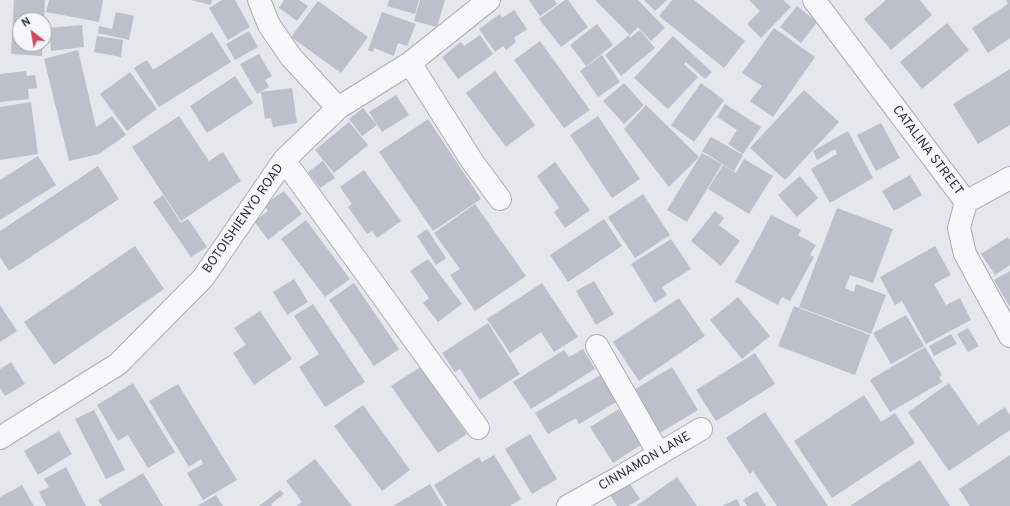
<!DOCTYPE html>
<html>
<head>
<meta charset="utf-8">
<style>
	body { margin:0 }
	#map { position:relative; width:1010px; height:506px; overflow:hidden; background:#e4e7ec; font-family:Overpass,sans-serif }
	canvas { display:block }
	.north { position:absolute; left:12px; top:12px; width:40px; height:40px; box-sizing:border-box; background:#f4f6f9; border:1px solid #a4a8b1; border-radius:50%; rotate:329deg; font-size:11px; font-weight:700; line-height:16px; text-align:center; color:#2b3445 }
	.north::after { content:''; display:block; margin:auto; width:14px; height:18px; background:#d1495b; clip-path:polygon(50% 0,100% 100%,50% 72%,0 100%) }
</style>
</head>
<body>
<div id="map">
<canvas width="1010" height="506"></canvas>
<div class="north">N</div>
</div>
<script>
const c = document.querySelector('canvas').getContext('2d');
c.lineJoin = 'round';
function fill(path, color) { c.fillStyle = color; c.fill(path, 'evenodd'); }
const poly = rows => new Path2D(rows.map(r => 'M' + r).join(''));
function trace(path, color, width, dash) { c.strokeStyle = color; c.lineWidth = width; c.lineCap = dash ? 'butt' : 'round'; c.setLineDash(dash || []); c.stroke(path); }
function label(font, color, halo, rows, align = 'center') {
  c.font = font + ' Overpass,sans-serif'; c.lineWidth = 3; c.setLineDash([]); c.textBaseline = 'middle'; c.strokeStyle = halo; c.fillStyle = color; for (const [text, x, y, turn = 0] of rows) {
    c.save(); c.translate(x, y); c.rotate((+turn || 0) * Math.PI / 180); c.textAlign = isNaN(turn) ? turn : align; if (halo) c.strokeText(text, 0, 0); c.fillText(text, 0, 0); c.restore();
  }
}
fill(poly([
	[14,0,45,0,44,20,20,20,20,44,42,44,42,56,11,54],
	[49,0,103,0,99,22,46,12],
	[191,0,212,0,211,5],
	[222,0,235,0,250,27,228,40,209,8],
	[284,0,299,0,308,6,297,21,279,8],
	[389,0,419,0,415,14,387,6],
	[420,0,445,0,437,27,414,21],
	[529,0,554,0,557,4,540,16],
	[565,0,568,0,588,27,561,47,539,19],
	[595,0,638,0,665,28,651,41,638,27,630,35],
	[644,0,667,0,655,11],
	[672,0,694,0,745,41,724,68,659,16],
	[749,0,783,0,791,7,761,38,747,24,760,11],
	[886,0,920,0,932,15,891,50,864,19],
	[1006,0,1010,0,1010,38,988,53,972,28,1008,4],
	[318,1,368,37,341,73,291,37],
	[797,6,817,22,801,43,780,27],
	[514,10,527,29,514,38,516,42,506,50,503,46,495,52,479,29,500,14,502,18],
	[116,12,134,16,129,40,98,33,99,26,112,29],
	[382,12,416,24,407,46,398,43,394,56,374,48,373,52,368,50],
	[947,23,969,50,922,89,900,62],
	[597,24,613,45,586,66,570,45],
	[82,25,84,47,51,51,49,28],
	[774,28,815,57,773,117,750,101,762,86,742,73],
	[640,30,655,48,621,76,605,55,629,35,630,38],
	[249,31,258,47,235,60,226,44],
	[212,32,231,62,159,107,134,68,147,60,153,70],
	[480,35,493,54,458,79,442,57,461,42,464,46],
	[97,36,123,40,121,57,94,52],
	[673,36,712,72,705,79,686,62,684,64,698,77,668,109,634,78],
	[540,41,590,110,564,128,514,60],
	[78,50,96,127,112,116,126,135,99,154,69,161,44,59],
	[259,54,272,76,265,80,269,87,257,94,240,64],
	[602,55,620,82,598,97,580,71],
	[1010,69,1010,125,978,144,953,104],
	[26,71,27,76,35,75,37,88,28,89,29,99,0,102,0,74],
	[495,71,535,125,506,147,466,93],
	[130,72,157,109,127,131,100,94],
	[235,76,253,103,207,133,190,106],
	[624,83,644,105,624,124,603,101],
	[701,83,724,100,694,142,671,125],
	[292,88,297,123,273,127,271,118,265,119,261,92],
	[804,90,839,122,785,180,750,148],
	[396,95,409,115,382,132,369,112],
	[31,102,38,154,0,160,0,107],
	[725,104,761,127,743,154,728,144,737,130,717,117],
	[646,105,699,157,669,187,624,129],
	[363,108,377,125,362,136,349,119],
	[179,116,209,161,223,152,241,181,181,221,132,147],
	[598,116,640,179,612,198,570,135],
	[428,119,481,199,433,231,379,152],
	[349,122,368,145,334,173,315,150],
	[881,123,900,158,876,171,857,135],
	[848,131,873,178,830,203,811,169,837,154,835,149,817,160,813,151],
	[711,137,743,155,734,171,702,151],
	[702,153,722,164,687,222,667,210],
	[38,156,56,185,0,220,0,180],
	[744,159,773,176,749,214,708,189,723,165,736,173],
	[323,161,335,178,320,188,308,172],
	[555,162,590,210,565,228,554,212,559,208,537,176],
	[98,166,119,199,9,271,0,257,0,231],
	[364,170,401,221,377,238,372,231,367,234,348,207,352,204,340,187],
	[910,175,922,195,894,211,882,191],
	[800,176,818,198,797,217,778,195],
	[284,191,302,214,268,240,254,221,268,211,264,205],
	[643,194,670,235,635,258,608,217],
	[163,195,181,223,188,219,207,247,191,257,153,202],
	[475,204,526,276,475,311,450,275,460,269,434,233],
	[837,208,893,229,873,283,850,275,845,288,854,292,856,284,886,295,871,334,799,307],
	[715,211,724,218,719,225,740,241,721,266,691,241],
	[771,215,801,230,798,235,816,245,810,255,814,257,790,301,782,297,778,305,735,282],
	[604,219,622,246,568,282,550,255],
	[306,220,350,279,325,297,281,239],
	[427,229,446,258,436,265,417,236],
	[1008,237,1010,240,1010,265,995,275,981,254],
	[671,239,691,269,662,287,667,295,655,303,631,264],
	[135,246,164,289,54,365,24,322],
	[935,246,951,275,934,284,946,305,960,298,971,320,926,344,902,301,895,305,880,277],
	[428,259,462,304,438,322,423,303,429,298,410,271],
	[1010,271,1010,307,994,280],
	[294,279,308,302,287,315,273,292],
	[594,281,614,314,596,325,576,291],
	[354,283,399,349,374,366,329,300],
	[542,283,578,337,554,352,541,332,510,353,487,319],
	[738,297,770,336,742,359,710,320],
	[679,298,705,336,639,381,613,342],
	[313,304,365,382,325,407,299,367,319,354,294,316],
	[0,305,17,331,0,342],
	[794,306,870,335,855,375,778,346],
	[260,311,292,359,254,385,233,353,246,345,234,328],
	[906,315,924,346,891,364,873,333],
	[488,323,520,374,480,400,460,369,455,372,442,353],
	[968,328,979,346,968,352,957,334],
	[951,334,957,344,934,356,929,346],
	[925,347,942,375,939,377,942,382,890,412,870,380],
	[583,349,595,369,531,409,513,382,564,350,569,357],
	[755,353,775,384,716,421,696,390],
	[11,362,25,384,5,396,0,388,0,369],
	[420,367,467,434,438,453,391,386],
	[672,367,698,410,658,434,632,391],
	[602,374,618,401,579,424,576,418,548,434,535,413],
	[133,383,175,452,148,468,128,435,118,441,97,405],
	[949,383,978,425,1005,407,1010,415,1010,430,949,471,908,412],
	[178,384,237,480,203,500,187,473,203,464,201,459,189,467,149,401],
	[864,395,881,422,895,413,915,443,832,498,794,441],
	[363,405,410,470,382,491,334,426],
	[619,409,641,445,613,463,590,427],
	[94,410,125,470,106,479,75,419],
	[765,412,828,506,777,506,753,471,750,474,726,438],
	[59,431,72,454,38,475,24,451],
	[530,434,557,479,532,494,505,449],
	[494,455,521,499,510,506,447,506,434,485,479,457,482,462],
	[1010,455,1010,506,970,506,959,489],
	[315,459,352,506,296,506,302,502,286,481],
	[920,460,950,506,850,506],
	[66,467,86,506,46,506,39,492,49,487,44,479],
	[143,473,163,506,102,506,98,500],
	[677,477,697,506,636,506],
	[628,481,640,499,628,506,617,506,609,493],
	[430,484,443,506,393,506],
	[22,485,34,506,0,506,0,497],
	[280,490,284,494,271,504,272,506,259,506],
	[757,491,766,506,747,506,743,500],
	[216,495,223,506,197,506],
	[737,499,740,506,722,506]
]), '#bbc0ca');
const street = poly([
	[259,0,269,25,291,57,338,108],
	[814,0,966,202,959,228,965,254,1010,336],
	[410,63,472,161,500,199],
	[284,160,478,428],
	[966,202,1010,178],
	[597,346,659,454],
	[0,438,118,364,203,278,284,160,338,108,410,63,489,0],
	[568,506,620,477,701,429]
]);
trace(street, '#a9aeb7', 24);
trace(street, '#f7f8fa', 22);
label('13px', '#2b3445', '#f4f6f9', [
	["CATALINA STREET",927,151,53],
	["BOTOISHIENYO ROAD",244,219,-55],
	["CINNAMON LANE",645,462,-30]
]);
</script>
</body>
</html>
